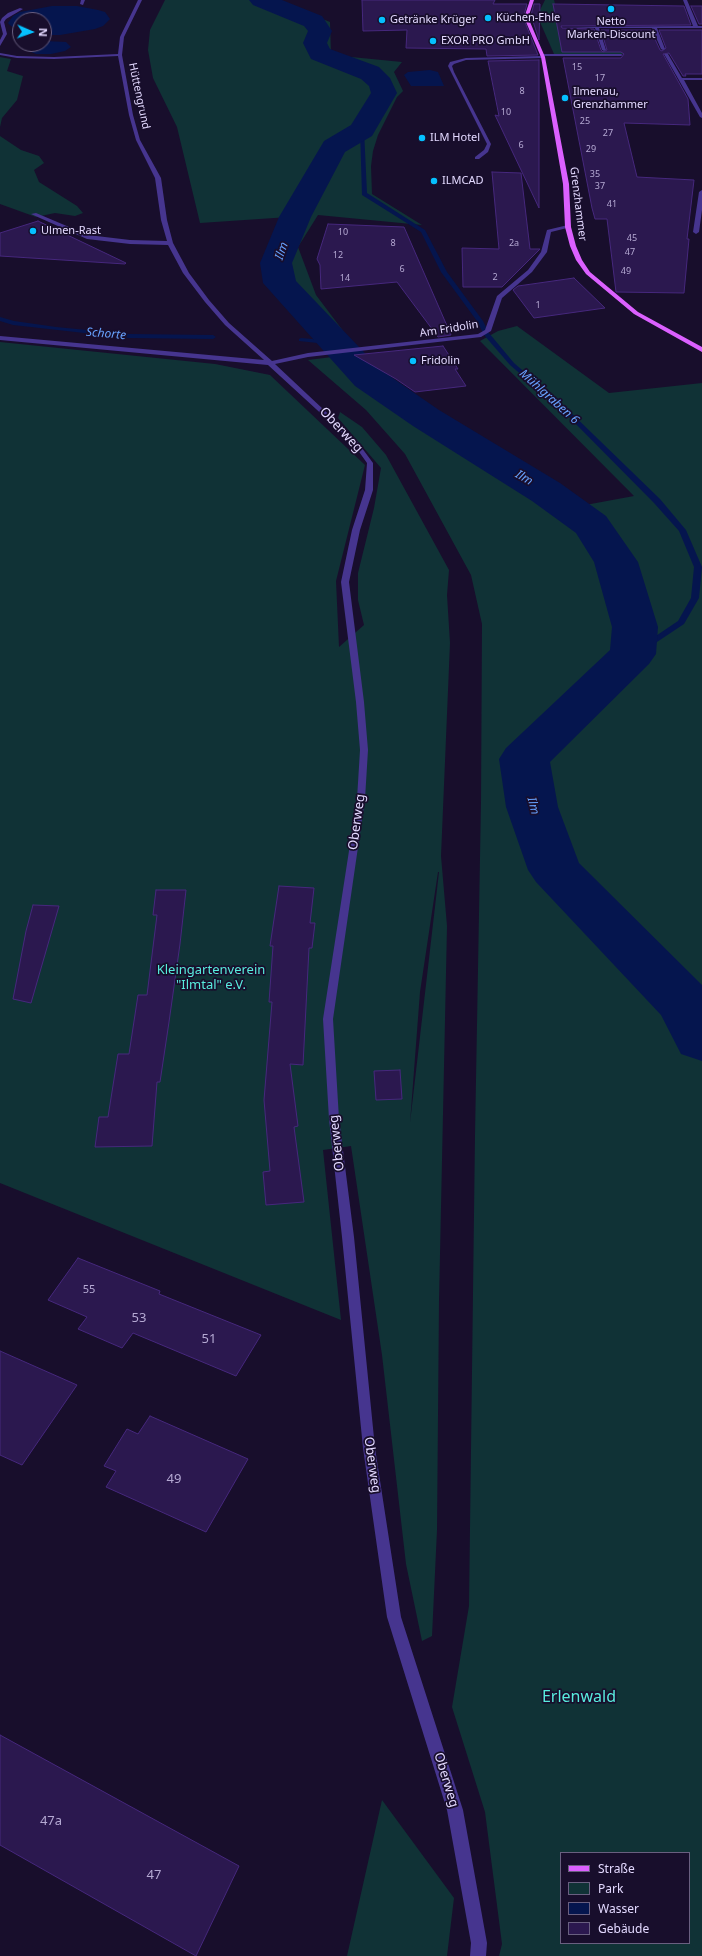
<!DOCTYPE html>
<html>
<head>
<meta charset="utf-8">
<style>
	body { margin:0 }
	#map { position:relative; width:702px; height:1956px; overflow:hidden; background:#180e2c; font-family:"Noto Sans",sans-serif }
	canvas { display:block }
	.legend { position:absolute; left:560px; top:1852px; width:130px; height:92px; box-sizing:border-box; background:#180e2c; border:1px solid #695f80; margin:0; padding:5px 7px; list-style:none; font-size:12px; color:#e3d9ff }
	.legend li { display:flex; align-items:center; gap:8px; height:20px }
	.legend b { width:20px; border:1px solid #695f80 }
	.north { position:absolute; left:12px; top:12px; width:40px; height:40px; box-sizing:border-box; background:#180e2c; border:1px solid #695f80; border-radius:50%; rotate:92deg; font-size:11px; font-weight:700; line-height:16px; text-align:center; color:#e3d9ff }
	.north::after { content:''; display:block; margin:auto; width:14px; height:18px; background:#05c0ff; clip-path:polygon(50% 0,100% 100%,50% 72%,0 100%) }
</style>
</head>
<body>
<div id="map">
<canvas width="702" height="1956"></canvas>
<ul class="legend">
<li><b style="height:5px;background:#db60ff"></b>Straße</li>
<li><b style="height:11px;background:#103236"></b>Park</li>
<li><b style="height:11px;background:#05154e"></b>Wasser</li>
<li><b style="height:11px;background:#2b184f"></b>Gebäude</li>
</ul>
<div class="north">N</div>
</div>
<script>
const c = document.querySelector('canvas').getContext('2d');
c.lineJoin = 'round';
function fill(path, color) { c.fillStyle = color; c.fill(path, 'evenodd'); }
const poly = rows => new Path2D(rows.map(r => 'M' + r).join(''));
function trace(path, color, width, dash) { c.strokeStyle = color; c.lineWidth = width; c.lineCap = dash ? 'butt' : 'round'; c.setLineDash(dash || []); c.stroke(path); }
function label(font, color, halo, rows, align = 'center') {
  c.font = font + ' "Noto Sans",sans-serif'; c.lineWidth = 3.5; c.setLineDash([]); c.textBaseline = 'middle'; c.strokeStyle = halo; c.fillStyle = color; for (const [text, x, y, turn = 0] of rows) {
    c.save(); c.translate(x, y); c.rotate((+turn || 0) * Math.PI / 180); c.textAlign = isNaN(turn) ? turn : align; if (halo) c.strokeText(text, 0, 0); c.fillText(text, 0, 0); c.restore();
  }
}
fill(poly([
	[165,0,275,0,330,22,331,55,402,62,394,72,403,91,397,97,378,135,373,151,371,166,372,194,422,225,318,215,298,247,316,295,356,348,324,348,273,280,268,268,278,238,289,217,200,223,177,127,153,78,148,50,150,30],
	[545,0,554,0,567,51,702,51,702,54,554,54,540,22,539,12],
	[0,57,11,59,7,71,23,76,17,100,2,118,0,127],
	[0,136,21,150,39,156,44,163,34,170,39,182,77,206,83,213,75,216,55,213,36,217,0,204],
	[517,326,609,393,702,383,702,1956,499,1956,502,1944,485,1812,452,1707,469,1606,475,1135,481,802,482,624,471,575,405,454,366,410,308,360,356,354,360,379,434,416,580,506,634,496,480,341,498,331],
	[561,1853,689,1853,689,1943,561,1943],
	[0,342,215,364,270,375,365,465,336,581,339,647,364,625,358,600,358,573,374,508,381,468,338,418,340,412,362,427,386,455,449,570,447,595,450,643,441,856,447,926,439,1301,437,1530,432,1636,422,1641,406,1564,382,1355,351,1146,323,1150,341,1320,0,1183],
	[438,872,439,872,410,1123,420,992],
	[382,1800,454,1898,447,1956,347,1956]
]), '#103236');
fill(poly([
	[52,6,77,6,98,10,105,12,110,19,103,26,95,29,60,35,44,35,44,20,20,20,20,31,11,26,8,23,13,16,20,12],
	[44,41,66,42,71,47,65,51,51,54,36,54,24,49,29,44,44,44],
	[430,70,438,72,444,86,411,86,404,75,408,72]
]), '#05154e');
fill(poly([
	[360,129,364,130,367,193,425,230,447,272,483,321,489,333,514,363,563,405,660,499,686,530,702,567,699,598,684,624,636,656,630,656,629,654,678,621,691,598,694,567,679,531,654,503,559,407,510,365,484,335,477,321,441,272,421,232,362,195,360,129],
	[0,317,14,321,56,327,129,334,213,335,216,337,213,339,129,338,13,325,0,321,0,317],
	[301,338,336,341,339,343,336,345,299,341,299,339,301,338]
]), '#05154e');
fill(poly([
	[249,0,282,0,322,16,332,31,327,43,330,49,379,67,390,78,397,93,372,136,345,152,311,217,292,263,296,281,381,370,439,410,560,483,606,516,638,562,658,627,656,654,649,664,550,762,558,807,579,863,702,985,702,1061,681,1054,661,1015,536,882,528,870,506,807,499,759,506,748,610,650,612,627,594,562,576,533,532,501,413,426,355,386,263,283,260,263,279,217,324,141,351,125,371,93,369,86,361,79,311,59,303,43,308,31,304,26,253,5,249,0]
]), '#05154e');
const building = poly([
	[362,0,495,0,493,4,527,4,524,15,525,22,538,55,487,56,486,49,406,48,407,30,363,31,362,0],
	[534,4,540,4,539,40,531,15,534,4],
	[553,4,684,6,691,25,561,26,562,28,594,29,601,50,603,52,607,50,601,30,651,30,660,50,662,51,666,48,659,30,702,30,702,74,685,74,686,76,683,76,669,53,663,54,688,99,690,125,624,123,637,177,694,180,687,239,689,239,684,293,616,292,607,219,595,219,592,208,563,58,621,58,624,54,621,52,562,52,553,4],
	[691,6,702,6,702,24,699,24,691,6],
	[539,60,539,208,495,115,499,116,488,61,539,60],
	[492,172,521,173,530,249,540,249,502,287,463,287,462,248,499,249,492,172],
	[38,221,126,263,125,264,0,256,0,233,38,221],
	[328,224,404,227,451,335,438,337,397,282,321,289,320,265,317,259,328,224],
	[574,278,605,308,534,318,513,290,518,286,574,278],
	[443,346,458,369,455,369,466,386,415,392,396,379,354,355,443,346],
	[279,886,314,888,310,923,315,923,312,948,309,948,303,1065,290,1064,298,1126,294,1127,304,1202,266,1205,263,1172,270,1171,264,1100,272,1002,269,1002,273,946,270,946,279,886],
	[156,890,186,890,180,944,169,1022,160,1082,157,1082,152,1146,95,1147,99,1117,108,1117,118,1054,129,1054,138,995,147,995,157,915,153,915,156,890],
	[33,905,59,906,31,1003,13,999,26,931,33,905],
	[400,1070,402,1099,376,1100,374,1071,400,1070],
	[78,1258,160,1291,159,1294,261,1335,236,1376,133,1333,122,1348,78,1329,87,1317,48,1300,78,1258],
	[0,1351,77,1385,22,1465,0,1455,0,1351],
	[150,1416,248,1459,206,1532,106,1487,116,1471,104,1466,127,1429,138,1434,150,1416],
	[0,1735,239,1866,196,1956,0,1845,0,1735]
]);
fill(building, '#2b184f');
trace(building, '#46287d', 1);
fill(poly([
	[81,0,85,0,83,5,80,4,81,0],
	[138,0,142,0,124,37,122,55,133,115,140,140,161,178,167,220,173,243,189,273,209,300,229,323,272,361,308,353,478,334,485,330,497,296,528,270,541,252,547,230,568,225,571,227,551,232,547,252,532,272,502,298,491,331,481,337,308,357,275,364,356,440,373,463,373,490,360,530,349,582,364,702,368,750,365,799,333,1019,339,1119,354,1237,375,1448,401,1617,463,1810,487,1943,486,1956,470,1956,471,1943,447,1810,387,1617,363,1448,342,1237,329,1119,323,1019,357,799,360,750,356,702,341,582,352,530,365,490,367,463,352,442,268,365,0,340,0,336,264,360,225,325,205,302,183,273,168,245,130,244,87,239,31,214,36,213,88,235,130,240,167,241,161,220,155,178,136,140,129,115,118,56,54,59,17,58,0,55,0,53,17,56,54,57,118,54,120,37,138,0],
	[683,0,687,0,698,26,702,26,702,28,657,28,665,49,663,50,661,49,652,28,599,28,606,50,604,51,602,50,595,28,562,27,693,26,683,0],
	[20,8,23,9,6,19,4,22,7,34,0,46,0,40,3,34,0,22,2,18,8,13,20,8],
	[540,54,621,54,623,55,621,56,545,56,543,58,466,60,454,64,452,66,454,72,491,144,488,152,479,159,475,159,475,157,484,150,487,144,448,66,450,62,466,58,540,56,540,54],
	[664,54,668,54,682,78,702,78,702,80,684,80,702,113,702,118,700,117,664,54],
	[702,190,702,210,699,232,696,234,693,232,699,192,702,190]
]), '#46358f');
fill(poly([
	[530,0,534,0,529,15,530,22,545,57,569,184,571,227,576,246,582,260,590,272,638,312,702,347,702,352,634,314,586,274,576,260,570,246,565,227,563,184,541,57,526,22,525,15,530,0]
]), '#db60ff');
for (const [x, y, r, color] of [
	[611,9,4,"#05c0ff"],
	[488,18,4,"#05c0ff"],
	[382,20,4,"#05c0ff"],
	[433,41,4,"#05c0ff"],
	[565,98,4,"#05c0ff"],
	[422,138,4,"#05c0ff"],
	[434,181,4,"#05c0ff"],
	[33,231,4,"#05c0ff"],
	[413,361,4,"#05c0ff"]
]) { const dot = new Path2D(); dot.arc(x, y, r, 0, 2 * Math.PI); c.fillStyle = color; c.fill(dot); trace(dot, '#180e2c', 1.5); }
label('9px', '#b5a9d3', null, [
	["15",577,67],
	["17",600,78],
	["8",522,91],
	["10",506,112],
	["25",585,121],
	["27",608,133],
	["6",521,145],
	["29",591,149],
	["35",595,174],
	["37",600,186],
	["41",612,204],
	["10",343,232],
	["45",632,238],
	["8",393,243],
	["2a",514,243],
	["47",630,252],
	["12",338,255],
	["6",402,269],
	["49",626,271],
	["2",495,277],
	["14",345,278],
	["1",538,305]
]);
label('11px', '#e3d9ff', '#180e2c', [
	["Küchen-Ehle",496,18],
	["Getränke Krüger",390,20],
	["Netto",611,22,"center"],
	["Marken-Discount",611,35,"center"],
	["EXOR PRO GmbH",441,41],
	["Ilmenau,",573,92],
	["Grenzhammer",573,105],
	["ILM Hotel",430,138],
	["ILMCAD",442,181],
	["Ulmen-Rast",41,231],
	["Fridolin",421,361]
], 'left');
label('11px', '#e3d9ff', '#180e2c', [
	["Hüttengrund",139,96,78],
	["Grenzhammer",578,204,83],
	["Am Fridolin",449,329,-9]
]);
label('11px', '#b5a9d3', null, [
	["55",89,1290]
]);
label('italic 12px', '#67a2ff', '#180e2c', [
	["Ilm",282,251,-70],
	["Schorte",106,334,5],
	["Mühlgraben 6",549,397,42],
	["Ilm",524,478,31],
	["Ilm",533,806,76]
]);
label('13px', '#e3d9ff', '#180e2c', [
	["Oberweg",341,430,47],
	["Oberweg",357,822,-82],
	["Oberweg",337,1143,-96],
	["Oberweg",372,1465,82],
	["Oberweg",446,1780,73]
]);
label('13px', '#58ecdd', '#180e2c', [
	["Kleingartenverein",211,970],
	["\"Ilmtal\" e.V.",211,985]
]);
label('13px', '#b5a9d3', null, [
	["53",139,1318],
	["51",209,1339],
	["49",174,1479],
	["47a",51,1821],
	["47",154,1875]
]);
label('16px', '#58ecdd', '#180e2c', [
	["Erlenwald",579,1697]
]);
</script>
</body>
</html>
